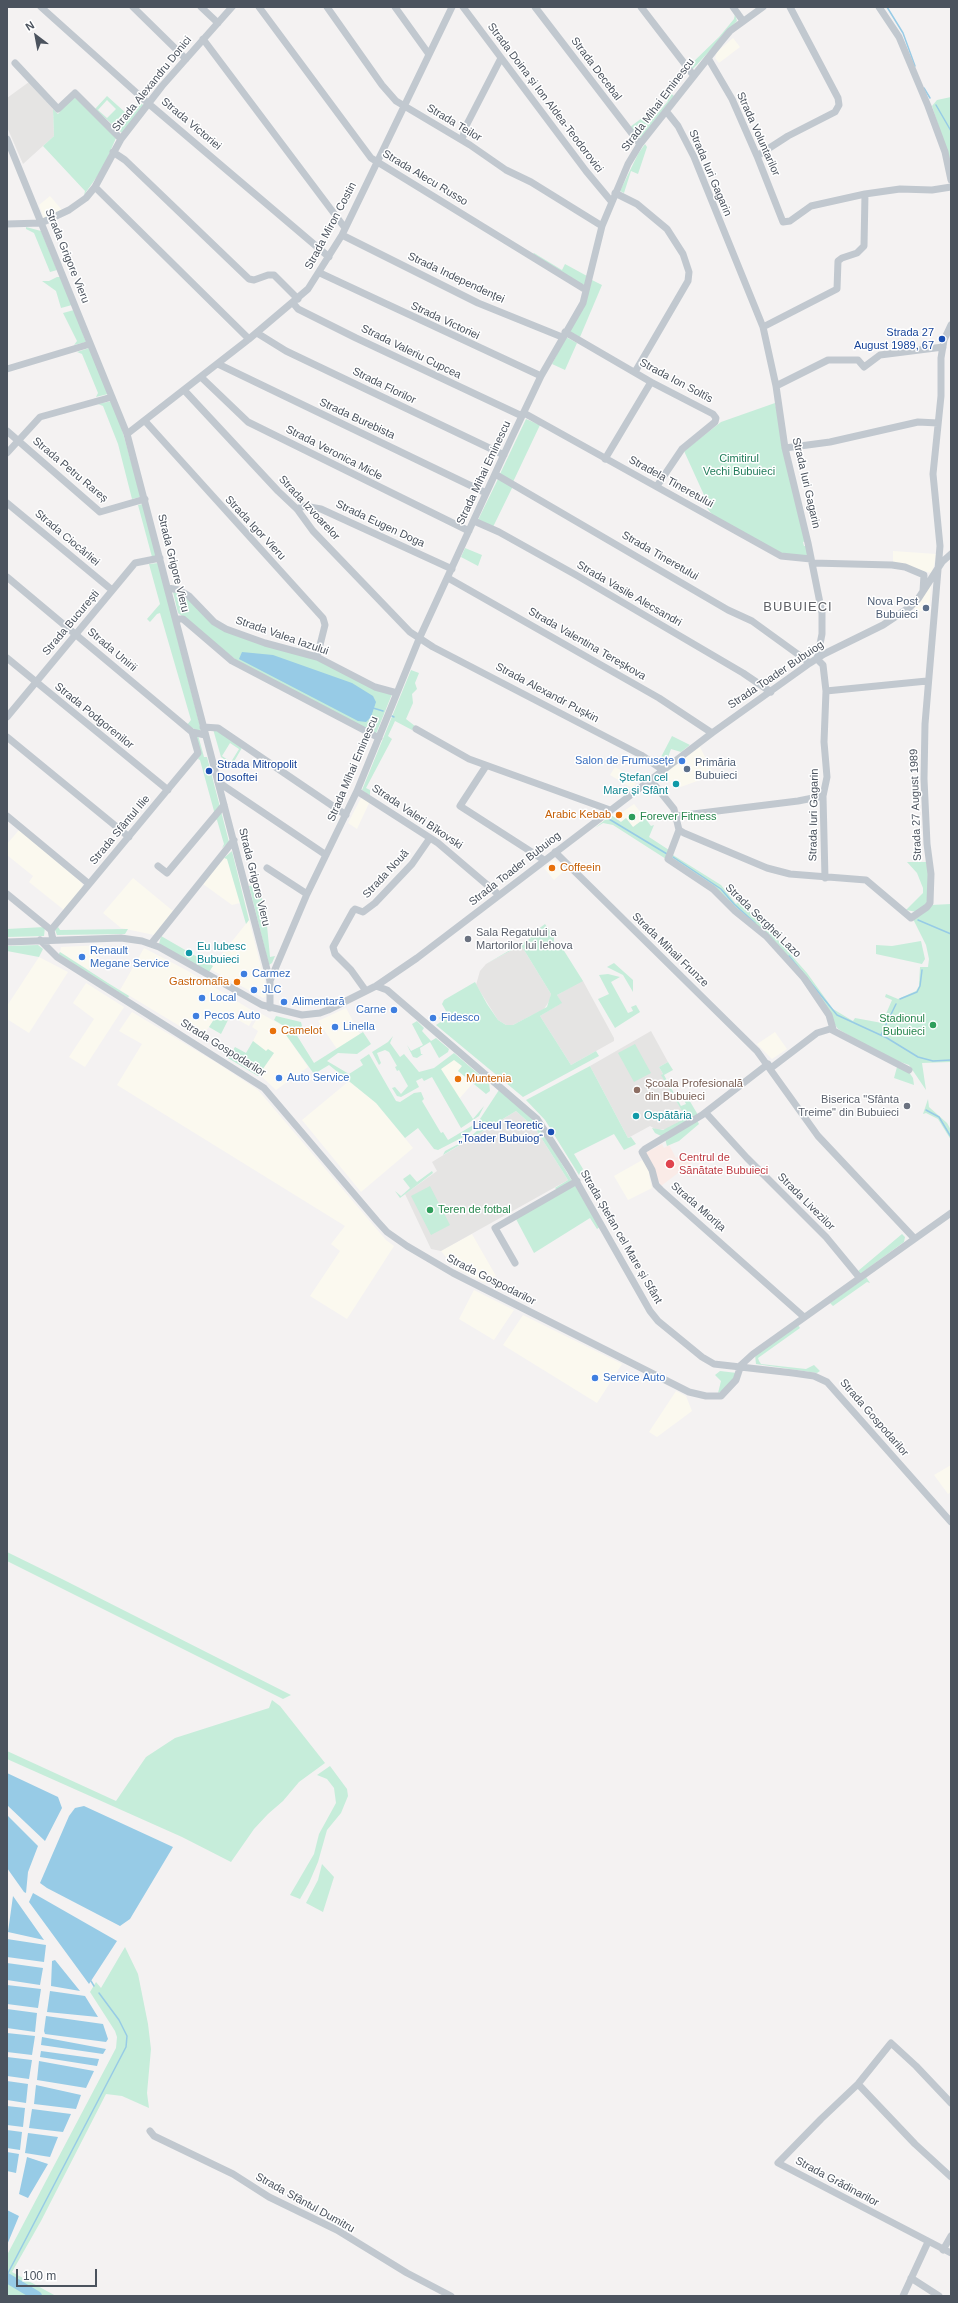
<!DOCTYPE html>
<html>
<head>
<meta charset="utf-8">
<style>
	body { margin:0 }
	#map { position:relative; width:958px; height:2303px; overflow:hidden; background:#f4f2f2; font-family:Helvetica,sans-serif }
	canvas { display:block }
	.frame { position:absolute; inset:0; border:8px solid #4b535e; pointer-events:none }
	.north { position:absolute; left:16px; top:16px; width:40px; height:40px; -webkit-text-stroke:3px #fff; paint-order:stroke; rotate:328deg; font-size:11px; font-weight:700; line-height:16px; text-align:center; color:#4b535e }
	.north::after { content:''; display:block; margin:auto; width:14px; height:18px; background:#4b535e; clip-path:polygon(50% 0,100% 100%,50% 72%,0 100%) }
	.scale { position:absolute; left:16px; top:2269px; width:81px; height:18px; box-sizing:border-box; border:2px solid #4b535e; border-top:0; padding-left:5px; font-size:12px; line-height:14px; white-space:nowrap; color:#4b535e; -webkit-text-stroke:3px #fff; paint-order:stroke }
</style>
</head>
<body>
<div id="map">
<canvas width="958" height="2303"></canvas>
<div class="frame"></div>
<div class="north">N</div>
<div class="scale">100 m</div>
</div>
<script>
const c = document.querySelector('canvas').getContext('2d');
c.lineJoin = 'round';
function fill(path, color) { c.fillStyle = color; c.fill(path, 'evenodd'); }
const poly = rows => new Path2D(rows.map(r => 'M' + r).join(''));
function trace(path, color, width, dash) { c.strokeStyle = color; c.lineWidth = width; c.lineCap = dash ? 'butt' : 'round'; c.setLineDash(dash || []); c.stroke(path); }
function label(font, color, halo, rows, align = 'center') {
  c.font = font + ' Helvetica,sans-serif'; c.lineWidth = 3; c.setLineDash([]); c.textBaseline = 'middle'; c.strokeStyle = halo; c.fillStyle = color; for (const [text, x, y, turn = 0] of rows) {
    c.save(); c.translate(x, y); c.rotate((+turn || 0) * Math.PI / 180); c.textAlign = isNaN(turn) ? turn : align; if (halo) c.strokeText(text, 0, 0); c.fillText(text, 0, 0); c.restore();
  }
}
fill(poly([
	[733,38,740,47,719,63,715,58,717,52],
	[50,196,62,210,44,219,39,205],
	[893,551,936,554,934,566,931,573,893,563],
	[931,585,929,611,917,611,917,609,914,609,914,607],
	[700,747,714,775,675,789,663,773],
	[615,767,628,774,627,775,636,784,632,788,610,775],
	[362,796,370,801,357,829,348,823],
	[634,804,645,818,633,827,626,818,621,822,611,815,621,813],
	[19,830,82,883,83,886,64,910,29,882,33,876,7,855,7,844],
	[224,858,227,858,240,903,232,905,203,884],
	[554,859,566,869,554,880,544,868],
	[133,878,173,911,154,935,121,928,103,913],
	[249,920,267,990,266,996,263,998,210,969],
	[103,945,89,970,60,952,61,947],
	[144,948,188,971,256,1013,249,1026,231,1016,228,1020,218,1013,201,1039,120,990],
	[39,957,68,972,29,1033,7,1019,7,1006],
	[86,983,124,1007,85,1067,69,1057,94,1019,73,1003],
	[346,1008,360,1034,337,1049,318,1021],
	[132,1012,217,1063,258,1090,386,1240,394,1246,347,1319,310,1296,340,1251,331,1244,345,1226,117,1085,142,1044,119,1031],
	[260,1013,290,1030,286,1035,308,1067,276,1090,259,1074,274,1053,266,1051,253,1041,258,1031,252,1027],
	[775,1032,787,1049,772,1059,757,1044],
	[454,1059,462,1066,458,1071,473,1083,459,1099,441,1069],
	[349,1081,376,1103,413,1148,361,1192,302,1120],
	[644,1159,650,1174,649,1175,652,1188,628,1200,614,1176],
	[472,1234,496,1276,485,1283,454,1267,441,1251],
	[474,1290,514,1310,494,1340,459,1319],
	[523,1315,622,1364,597,1403,503,1345],
	[676,1391,686,1396,692,1411,657,1437,649,1432],
	[951,1465,951,1492,948,1494,934,1475]
]), '#fbf9ef');
fill(poly([
	[29,82,53,109,54,136,23,164,7,127,7,98],
	[521,945,551,994,550,1000,544,1009,513,1025,506,1025,498,1020,476,985,480,971,486,964],
	[581,981,583,981,614,1038,614,1041,571,1065,540,1016,561,1003,557,995],
	[651,1031,668,1062,659,1067,663,1074,662,1076,686,1118,667,1129,657,1130,650,1126,628,1138,590,1066],
	[516,1111,535,1128,568,1180,441,1251,431,1249,405,1194,437,1171,432,1162]
]), '#e5e4e3');
fill(poly([
	[662,1144,664,1148,669,1145,676,1158,686,1154,691,1163,661,1186,645,1153]
]), '#faebe7');
fill(poly([
	[735,14,737,21,692,70,689,66,719,37,734,19],
	[688,78,641,138,638,137,630,127,646,115,653,119,668,101,663,96,668,91,674,96],
	[74,95,116,138,103,168,84,195,85,191,43,146,54,136,53,109,58,114],
	[107,96,127,114,139,102,145,106,123,134,95,109],
	[107,100,116,109,107,118,98,110],
	[951,97,951,164,932,106,937,100],
	[645,144,647,147,638,174,631,171,624,193,620,191,638,154],
	[26,227,41,231,57,270,50,272,34,233,26,229],
	[534,253,562,270,565,264,587,276,586,283,583,285,532,255],
	[57,277,61,277,72,305,61,308,56,291,42,281,49,281],
	[592,280,602,285,580,337,569,331],
	[74,310,86,342,74,345,77,341,63,313],
	[566,337,577,343,565,370,552,364],
	[89,348,108,394,96,397,98,393,82,354,77,352],
	[112,401,123,433,141,497,132,499,118,444,103,406,98,404],
	[775,403,806,541,803,542,804,546,807,546,808,555,783,555,714,517,707,508,709,506,684,451,721,422],
	[526,419,540,425,513,482,500,474],
	[498,479,513,486,493,527,478,520],
	[143,504,157,556,152,557,138,505],
	[465,548,482,555,478,566,461,557],
	[158,563,201,730,198,731,187,725,191,720,160,613,157,614,150,622,147,619,160,604,149,564],
	[175,591,186,597,211,621,317,660,392,694,376,734,236,660,178,613,173,592],
	[411,670,419,673,415,683,417,689,412,694,413,703,406,719,415,726,412,730,395,721,388,736,392,739,366,788,370,790,370,796,362,790],
	[213,729,243,746,232,765,221,757],
	[230,743,239,749,231,762,222,756],
	[195,734,198,735,204,757,207,757,220,807,213,815,214,811,200,760,198,759,200,755],
	[672,736,690,745,681,752,671,749,666,763,659,761],
	[221,811,229,842,222,848,224,844,217,820,214,819],
	[611,815,621,822,626,818,633,827,645,818,651,826,654,825,649,837,669,850,666,859,613,825,603,823,595,828],
	[232,851,249,920,246,924,227,859,224,858],
	[673,855,721,885,736,904,738,902,762,922,807,973,833,1009,853,1021,855,1018,882,1023,892,1000,885,997,886,994,898,999,916,991,919,986,920,967,928,967,929,959,926,945,913,919,931,905,951,904,951,1062,922,1063,926,1090,909,1065,886,1057,838,1029,770,938,671,859],
	[907,862,926,862,928,870,928,902,917,912,906,910,923,893,923,888,917,873],
	[254,885,260,890,266,915,270,957,275,956,272,963,269,965,249,886],
	[545,924,554,937,554,942,561,946,583,981,557,995,562,1003,540,1016,571,1065,596,1051,599,1056,523,1097,436,1025,442,1021,439,1018,446,1011,442,1004,444,1000,475,982,487,1004,498,1020,506,1025,513,1025,547,1007,551,994,521,945,486,964,531,938,529,936],
	[45,927,44,936,7,937,7,929],
	[58,927,60,930,128,929,125,934,57,935,55,930],
	[161,936,213,966,209,972,159,944],
	[921,941,925,959,922,964,876,954,876,945,892,946],
	[38,945,43,949,39,957,7,951,7,946],
	[60,952,108,983,129,996,128,998,58,955],
	[614,963,633,980,633,992,623,975,607,967],
	[608,974,620,977,611,982,628,1013,633,1011,631,1007,636,1005,640,1012,615,1028,598,999,609,994,599,975],
	[218,1013,228,1020,221,1034,209,1027],
	[276,1016,301,1022,303,1030,296,1034,314,1063,363,1032,371,1044,357,1054,338,1053,327,1061,349,1074,363,1065,360,1060,369,1054,396,1101,400,1102,414,1093,421,1092,424,1099,422,1101,441,1133,443,1132,448,1140,475,1124,473,1129,467,1135,438,1150,434,1149,418,1128,405,1138,376,1103,329,1065,314,1074,286,1035,289,1029,274,1020],
	[417,1021,424,1028,422,1031,431,1041,436,1038,449,1049,448,1052,439,1058,430,1042,420,1048,421,1054,423,1054,417,1058,413,1057,407,1045,411,1051,423,1045,412,1024],
	[393,1036,390,1043,400,1057,404,1054,419,1072,434,1068,454,1053,489,1083,490,1091,486,1094,458,1071,462,1066,454,1060,441,1069,473,1119,484,1106,479,1116,461,1128,432,1077,424,1081,422,1078,416,1081,419,1087,401,1097,397,1096,392,1088,395,1087,401,1094,408,1086,399,1070,397,1071,395,1067,397,1066,389,1052,385,1050,377,1053,381,1063,379,1065,372,1052,388,1042],
	[253,1041,266,1051,268,1049,274,1053,258,1076,228,1058,235,1047,246,1053],
	[635,1044,651,1073,634,1082,618,1053],
	[668,1062,673,1070,664,1075,681,1106,686,1104,684,1100,688,1098,698,1115,663,1137,655,1133,652,1128,663,1130,686,1118,661,1075,663,1074,659,1067],
	[590,1066,628,1138,631,1137,636,1144,624,1150,614,1134,574,1154,583,1169,579,1175,545,1120,526,1100],
	[897,1067,909,1072,913,1078,914,1085,894,1078],
	[499,1090,528,1114,541,1129,572,1181,557,1190,555,1188,568,1180,535,1128,516,1111,443,1155,445,1151,468,1139,479,1129,478,1122],
	[928,1099,929,1107,947,1123,951,1130,951,1140,938,1119,926,1113,923,1114],
	[697,1120,699,1124,679,1141,667,1146,665,1139],
	[432,1171,433,1173,400,1198,395,1191,401,1196,410,1188,403,1179,410,1174,417,1182],
	[575,1184,600,1227,597,1229,590,1218,534,1253,516,1219],
	[430,1186,450,1225,431,1235,411,1196],
	[902,1234,905,1237,904,1242,860,1274,858,1271],
	[866,1277,870,1283,867,1282,833,1306,830,1303],
	[798,1325,800,1328,758,1358,759,1361,761,1364,806,1369,814,1365,820,1371,817,1373,756,1364,755,1355],
	[720,1371,737,1373,728,1388,718,1393,721,1381,715,1375],
	[7,1552,62,1579,291,1695,283,1699,7,1561],
	[272,1700,280,1706,325,1763,299,1782,283,1801,268,1814,254,1829,231,1862,182,1837,7,1759,7,1751,116,1801,146,1757,175,1738,269,1708],
	[330,1766,347,1789,348,1796,341,1813,327,1830,318,1862,309,1883,300,1899,290,1895,314,1854,319,1834,336,1803,334,1788,327,1779,317,1775],
	[322,1864,334,1877,323,1912,306,1903,318,1880],
	[125,1947,138,1974,148,2024,151,2049,147,2093,149,2108,122,2096,106,2094,41,2221,12,2272,56,2296,7,2296,7,2255,116,2048,117,2037,115,2031,90,1992,96,1982,101,1988]
]), '#c6edda');
fill(poly([
	[242,652,273,655,352,683,373,696,376,702,371,717,366,722,358,721,239,659],
	[7,1773,58,1797,62,1808,45,1841,7,1805],
	[84,1806,173,1847,130,1919,120,1926,47,1888,40,1883,69,1816,75,1808],
	[7,1815,38,1846,28,1872,26,1893,24,1892,7,1868],
	[33,1893,117,1941,89,1984,29,1902],
	[13,1896,44,1940,8,1932],
	[7,1939,46,1945,44,1962,7,1957],
	[55,1960,80,1991,51,1986,52,1961],
	[7,1963,43,1968,40,1985,7,1980],
	[7,1985,41,1989,38,2008,7,2004],
	[50,1991,85,1996,98,2017,47,2012],
	[7,2009,37,2013,35,2032,7,2028],
	[46,2016,103,2024,108,2039,106,2042,45,2034,44,2031],
	[7,2033,35,2036,32,2055,7,2052],
	[42,2037,106,2049,103,2054,41,2045],
	[41,2051,99,2059,97,2066,40,2057],
	[7,2057,32,2060,29,2079,7,2076],
	[39,2061,94,2071,86,2088,37,2080],
	[7,2081,28,2084,26,2103,7,2100],
	[36,2085,81,2095,76,2109,34,2104],
	[7,2106,25,2108,23,2127,7,2125],
	[32,2109,71,2114,63,2132,29,2128],
	[7,2130,22,2132,20,2150,7,2148],
	[28,2133,58,2137,50,2157,25,2153],
	[7,2152,19,2154,16,2173,7,2171],
	[27,2157,48,2164,28,2198,19,2194],
	[7,2210,19,2216,7,2245]
]), '#97cbe6');
trace(poly([
	[887,7,903,33,915,66],
	[924,88,930,98],
	[936,105,951,131],
	[373,708,383,711],
	[392,716,394,717],
	[609,819,667,854],
	[673,857,721,889,734,904,755,923],
	[918,920,951,934],
	[789,956,837,1015,887,1038,918,1057,933,1061,951,1060],
	[900,999,917,992,920,986,922,970],
	[881,1035,896,1004],
	[926,1110,939,1117,951,1137],
	[91,1981,94,1986],
	[7,2275,126,2047,127,2036,119,2020,99,1993]
]), '#97cbe6', 1.5);
trace(poly([
	[7,2278,37,2296]
]), '#97cbe6', 10);
trace(poly([
	[41,7,149,104,329,257],
	[133,7,186,59],
	[201,7,218,23],
	[259,7,371,158,586,290],
	[327,7,382,85,396,101,470,145,506,170,531,182,602,226],
	[395,7,428,53],
	[463,7,586,171,611,201],
	[535,7,640,144],
	[641,7,694,76],
	[733,7,743,21],
	[879,7,899,37,928,106,945,152,951,180],
	[203,39,345,228],
	[708,58,732,99,757,156,783,222,790,221,811,206,865,194],
	[15,63,58,109,75,93,121,139],
	[666,111,678,126,694,157,763,327,776,386,785,448,808,543,822,613,822,634,817,659,823,665,826,691,824,742,827,777,823,796,825,878],
	[7,139,127,434,270,981,270,1008],
	[462,140,466,126,501,58],
	[113,152,125,160,249,279,254,280,268,275,274,275,298,299],
	[757,156,788,136,835,112,839,105,838,98,790,7],
	[95,187,249,339],
	[615,193,637,204,667,229,683,254,689,272,688,281,635,372],
	[7,224,41,223,69,210,86,198,95,187,121,139,162,86,232,7],
	[342,235,478,303,562,337],
	[320,273,541,376],
	[293,303,298,309,356,338,522,416],
	[763,327,837,289,838,261,842,258,857,253,864,246,865,194,900,189,932,190,951,187],
	[565,332,651,382,713,414,716,418,715,422,682,449,657,486],
	[257,333,286,351,504,455],
	[218,364,486,493],
	[7,369,90,344],
	[201,377,248,422,469,531],
	[776,386,828,360,858,360,864,367,880,355,943,347],
	[184,390,278,491,297,509,313,531,410,632,433,647,641,755,663,770],
	[524,413,781,556,811,559],
	[145,421,323,618,325,625,317,657],
	[7,431,100,512,145,499],
	[127,434,249,339,308,289,342,235,452,7],
	[785,448,830,442,918,422,938,423],
	[7,453,40,417,112,397],
	[605,459,651,382],
	[495,474,728,610,752,621,810,663],
	[7,503,112,590],
	[297,509,304,506,321,509,452,569],
	[474,521,499,532,576,575,743,673,771,692],
	[812,563,892,565,905,567,924,575,923,591],
	[7,577,192,732,205,735],
	[448,578,659,698,712,733],
	[168,588,179,590,189,596,214,622,226,629,265,643,317,657,375,687,397,693],
	[176,619,183,619,232,661,379,738],
	[7,658,168,790],
	[826,691,927,681],
	[7,717,135,563,160,558],
	[203,727,218,728,346,815],
	[416,729,469,759,610,810],
	[7,737,129,837],
	[486,766,460,806,544,860],
	[650,779,674,809,679,830,684,833,767,868,790,874,866,880,911,918,927,907,930,903,931,874,927,844,924,779,925,724,940,546,933,474,941,396,941,358,944,340,951,325],
	[218,782,326,855],
	[357,791,438,843,499,895],
	[7,816,89,884],
	[677,816,798,801,823,796],
	[679,830,668,859,713,889,735,911,766,936,804,978,829,1015,833,1029],
	[555,852,757,1051,818,1136,914,1238],
	[158,866,167,873,224,805],
	[267,868,307,894],
	[7,894,51,930],
	[40,940,57,957,264,1088,377,1221,387,1232,407,1246,453,1273,689,1392,706,1396,721,1396,736,1380,741,1365],
	[53,940,51,930,198,753,192,732],
	[7,942,121,938,142,941,159,947,262,1005,302,1015,320,1013,328,1010,376,986,417,958,712,733,810,663,824,654,883,625,910,607,918,599,942,562,951,554],
	[151,944,234,840],
	[270,981,307,894,357,791,419,639,512,437,541,376,583,303,602,226,628,164,640,144,720,43,730,31,763,7],
	[376,986,387,990,537,1119,570,1170,650,1311,658,1321,702,1357,714,1364,793,1373,814,1376,827,1382,951,1522],
	[366,991,351,970,335,954,333,947,353,911,355,909,363,912,375,903,412,864,430,838],
	[768,1064,702,1115,645,1149,642,1152,652,1170,656,1185,661,1190,804,1317],
	[771,1068,817,1033,830,1029,909,1070],
	[706,1113,747,1158,826,1237,859,1277],
	[515,1263,495,1228,577,1181],
	[741,1365,753,1354,951,1213],
	[858,2084,915,2144,951,2177],
	[951,2103,916,2066,891,2043,858,2084,821,2119,778,2163,951,2253],
	[150,2131,154,2136,233,2174,269,2197,337,2230,407,2273,451,2296],
	[943,2250,951,2236],
	[911,2278,939,2296],
	[903,2296,928,2242]
]), '#c1c8cf', 7);
for (const [x, y, r, color] of [
	[942,339,4,"#1a4fb4"],
	[926,608,4,"#5c6f8a"],
	[682,761,4,"#3f7fe0"],
	[687,769,4,"#5c6f8a"],
	[209,771,4,"#1a4fb4"],
	[676,784,4,"#0f9aa8"],
	[619,815,4,"#e8710a"],
	[632,817,4,"#2e9e5b"],
	[552,868,4,"#e8710a"],
	[468,939,4,"#6b7280"],
	[189,953,4,"#0f9aa8"],
	[82,957,4,"#3f7fe0"],
	[244,974,4,"#3f7fe0"],
	[237,982,4,"#e8710a"],
	[254,990,4,"#3f7fe0"],
	[202,998,4,"#3f7fe0"],
	[284,1002,4,"#3f7fe0"],
	[394,1010,4,"#3f7fe0"],
	[196,1016,4,"#3f7fe0"],
	[433,1018,4,"#3f7fe0"],
	[933,1025,4,"#2e9e5b"],
	[335,1027,4,"#3f7fe0"],
	[273,1031,4,"#e8710a"],
	[279,1078,4,"#3f7fe0"],
	[458,1079,4,"#e8710a"],
	[637,1090,4,"#8d6e63"],
	[907,1106,4,"#6b7280"],
	[636,1116,4,"#0f9aa8"],
	[551,1132,4,"#1a4fb4"],
	[670,1164,5,"#e0444e"],
	[430,1210,4,"#2e9e5b"],
	[595,1378,4,"#3f7fe0"]
]) { const dot = new Path2D(); dot.arc(x, y, r, 0, 2 * Math.PI); c.fillStyle = color; c.fill(dot); trace(dot, '#fff', 1.5); }
label('11px', '#4b535e', '#fff', [
	["Strada Decebal",596,69,53],
	["Strada Alexandru Donici",152,84,-51],
	["Strada Doina și Ion Aldea-Teodorovici",545,98,53],
	["Strada Mihai Eminescu",658,105,-53],
	["Strada Teilor",454,123,31],
	["Strada Victoriei",191,124,40],
	["Strada Voluntarilor",758,134,66],
	["Strada Iuri Gagarin",710,173,67],
	["Strada Alecu Russo",425,178,31],
	["Strada Miron Costin",331,226,-62],
	["Strada Grigore Vieru",67,256,68],
	["Strada Independenței",456,278,25],
	["Strada Victoriei",445,321,25],
	["Strada Valeriu Cupcea",411,352,26],
	["Strada Ion Soltîs",676,381,28],
	["Strada Florilor",384,386,26],
	["Strada Burebista",357,419,25],
	["Strada Veronica Micle",334,453,27],
	["Strada Petru Rareș",70,470,40],
	["Strada Mihai Eminescu",484,473,-65],
	["Stradela Tineretului",671,482,29],
	["Strada Iuri Gagarin",806,483,77],
	["Strada Izvoarelor",309,508,47],
	["Strada Eugen Doga",380,524,25],
	["Strada Igor Vieru",255,528,47],
	["Strada Ciocârliei",67,538,40],
	["Strada Tineretului",660,556,30],
	["Strada Grigore Vieru",173,563,76],
	["Strada Vasile Alecsandri",629,594,30],
	["Strada București",71,623,-50],
	["Strada Valea Iazului",282,636,19],
	["Strada Valentina Tereșkova",587,644,30],
	["Strada Unirii",112,650,40],
	["Strada Toader Bubuiog",776,675,-34],
	["Strada Alexandr Pușkin",547,693,28],
	["Strada Podgorenilor",94,716,39],
	["Strada Mihai Eminescu",353,769,-67],
	["Strada 27 August 1989",916,805,-92],
	["Strada Iuri Gagarin",814,815,-89],
	["Strada Valeri Bîkovski",417,817,34],
	["Strada Sfântul Ilie",120,830,-50],
	["Strada Toader Bubuiog",515,869,-38],
	["Strada Nouă",386,874,-47],
	["Strada Grigore Vieru",254,877,76],
	["Strada Serghei Lazo",763,921,44],
	["Strada Mihail Frunze",670,950,44],
	["Strada Gospodarilor",223,1048,32],
	["Strada Livezilor",806,1202,45],
	["Strada Miorița",698,1207,41],
	["Strada Ștefan cel Mare și Sfânt",621,1237,60],
	["Strada Gospodarilor",491,1280,27],
	["Strada Gospodarilor",874,1418,49],
	["Strada Grădinarilor",837,2182,28],
	["Strada Sfântul Dumitru",305,2203,29]
]);
label('11px', '#164399', '#fff', [
	["Strada 27",934,333],
	["August 1989, 67",934,346],
	["Strada Mitropolit",217,765,"left"],
	["Dosoftei",217,778,"left"],
	["Liceul Teoretic",543,1126],
	["„Toader Bubuiog“",543,1139]
], 'right');
label('11px', '#207b59', '#fff', [
	["Cimitirul",739,459],
	["Vechi Bubuieci",739,472]
]);
label('11px', '#4e5e75', '#fff', [
	["Nova Post",918,602],
	["Bubuieci",918,615],
	["Primăria",695,763,"left"],
	["Bubuieci",695,776,"left"]
], 'right');
label('11px', '#366cbe', '#fff', [
	["Salon de Frumusețe",674,761,"right"],
	["Renault",90,951],
	["Megane Service",90,964],
	["Carmez",252,974],
	["JLC",262,990],
	["Local",210,998],
	["Alimentară",292,1002],
	["Carne",386,1010,"right"],
	["Pecos Auto",204,1016],
	["Fidesco",441,1018],
	["Linella",343,1027],
	["Auto Service",287,1078],
	["Service Auto",603,1378]
], 'left');
label('11px', '#0d838f', '#fff', [
	["Ștefan cel",668,778,"right"],
	["Mare și Sfânt",668,791,"right"],
	["Eu Iubesc",197,947],
	["Bubuieci",197,960],
	["Ospătăria",644,1116]
], 'left');
label('11px', '#c56008', '#fff', [
	["Arabic Kebab",611,815,"right"],
	["Coffeein",560,868],
	["Gastromafia",229,982,"right"],
	["Camelot",281,1031],
	["Muntenia",466,1079]
], 'left');
label('11px', '#27864d', '#fff', [
	["Forever Fitness",640,817],
	["Stadionul",925,1019,"right"],
	["Bubuieci",925,1032,"right"],
	["Teren de fotbal",438,1210]
], 'left');
label('11px', '#5b616d', '#fff', [
	["Sala Regatului a",476,933],
	["Martorilor lui Iehova",476,946],
	["Biserica \"Sfânta",899,1100,"right"],
	["Treime\" din Bubuieci",899,1113,"right"]
], 'left');
label('11px', '#785e54', '#fff', [
	["Școala Profesională",645,1084],
	["din Bubuieci",645,1097]
], 'left');
label('11px', '#be3a42', '#fff', [
	["Centrul de",679,1158],
	["Sănătate Bubuieci",679,1171]
], 'left');
c.letterSpacing = '1px';
label('13px', '#5f6166', '#fff', [
	["BUBUIECI",798,607]
]);
c.letterSpacing = '0px';
</script>
</body>
</html>
